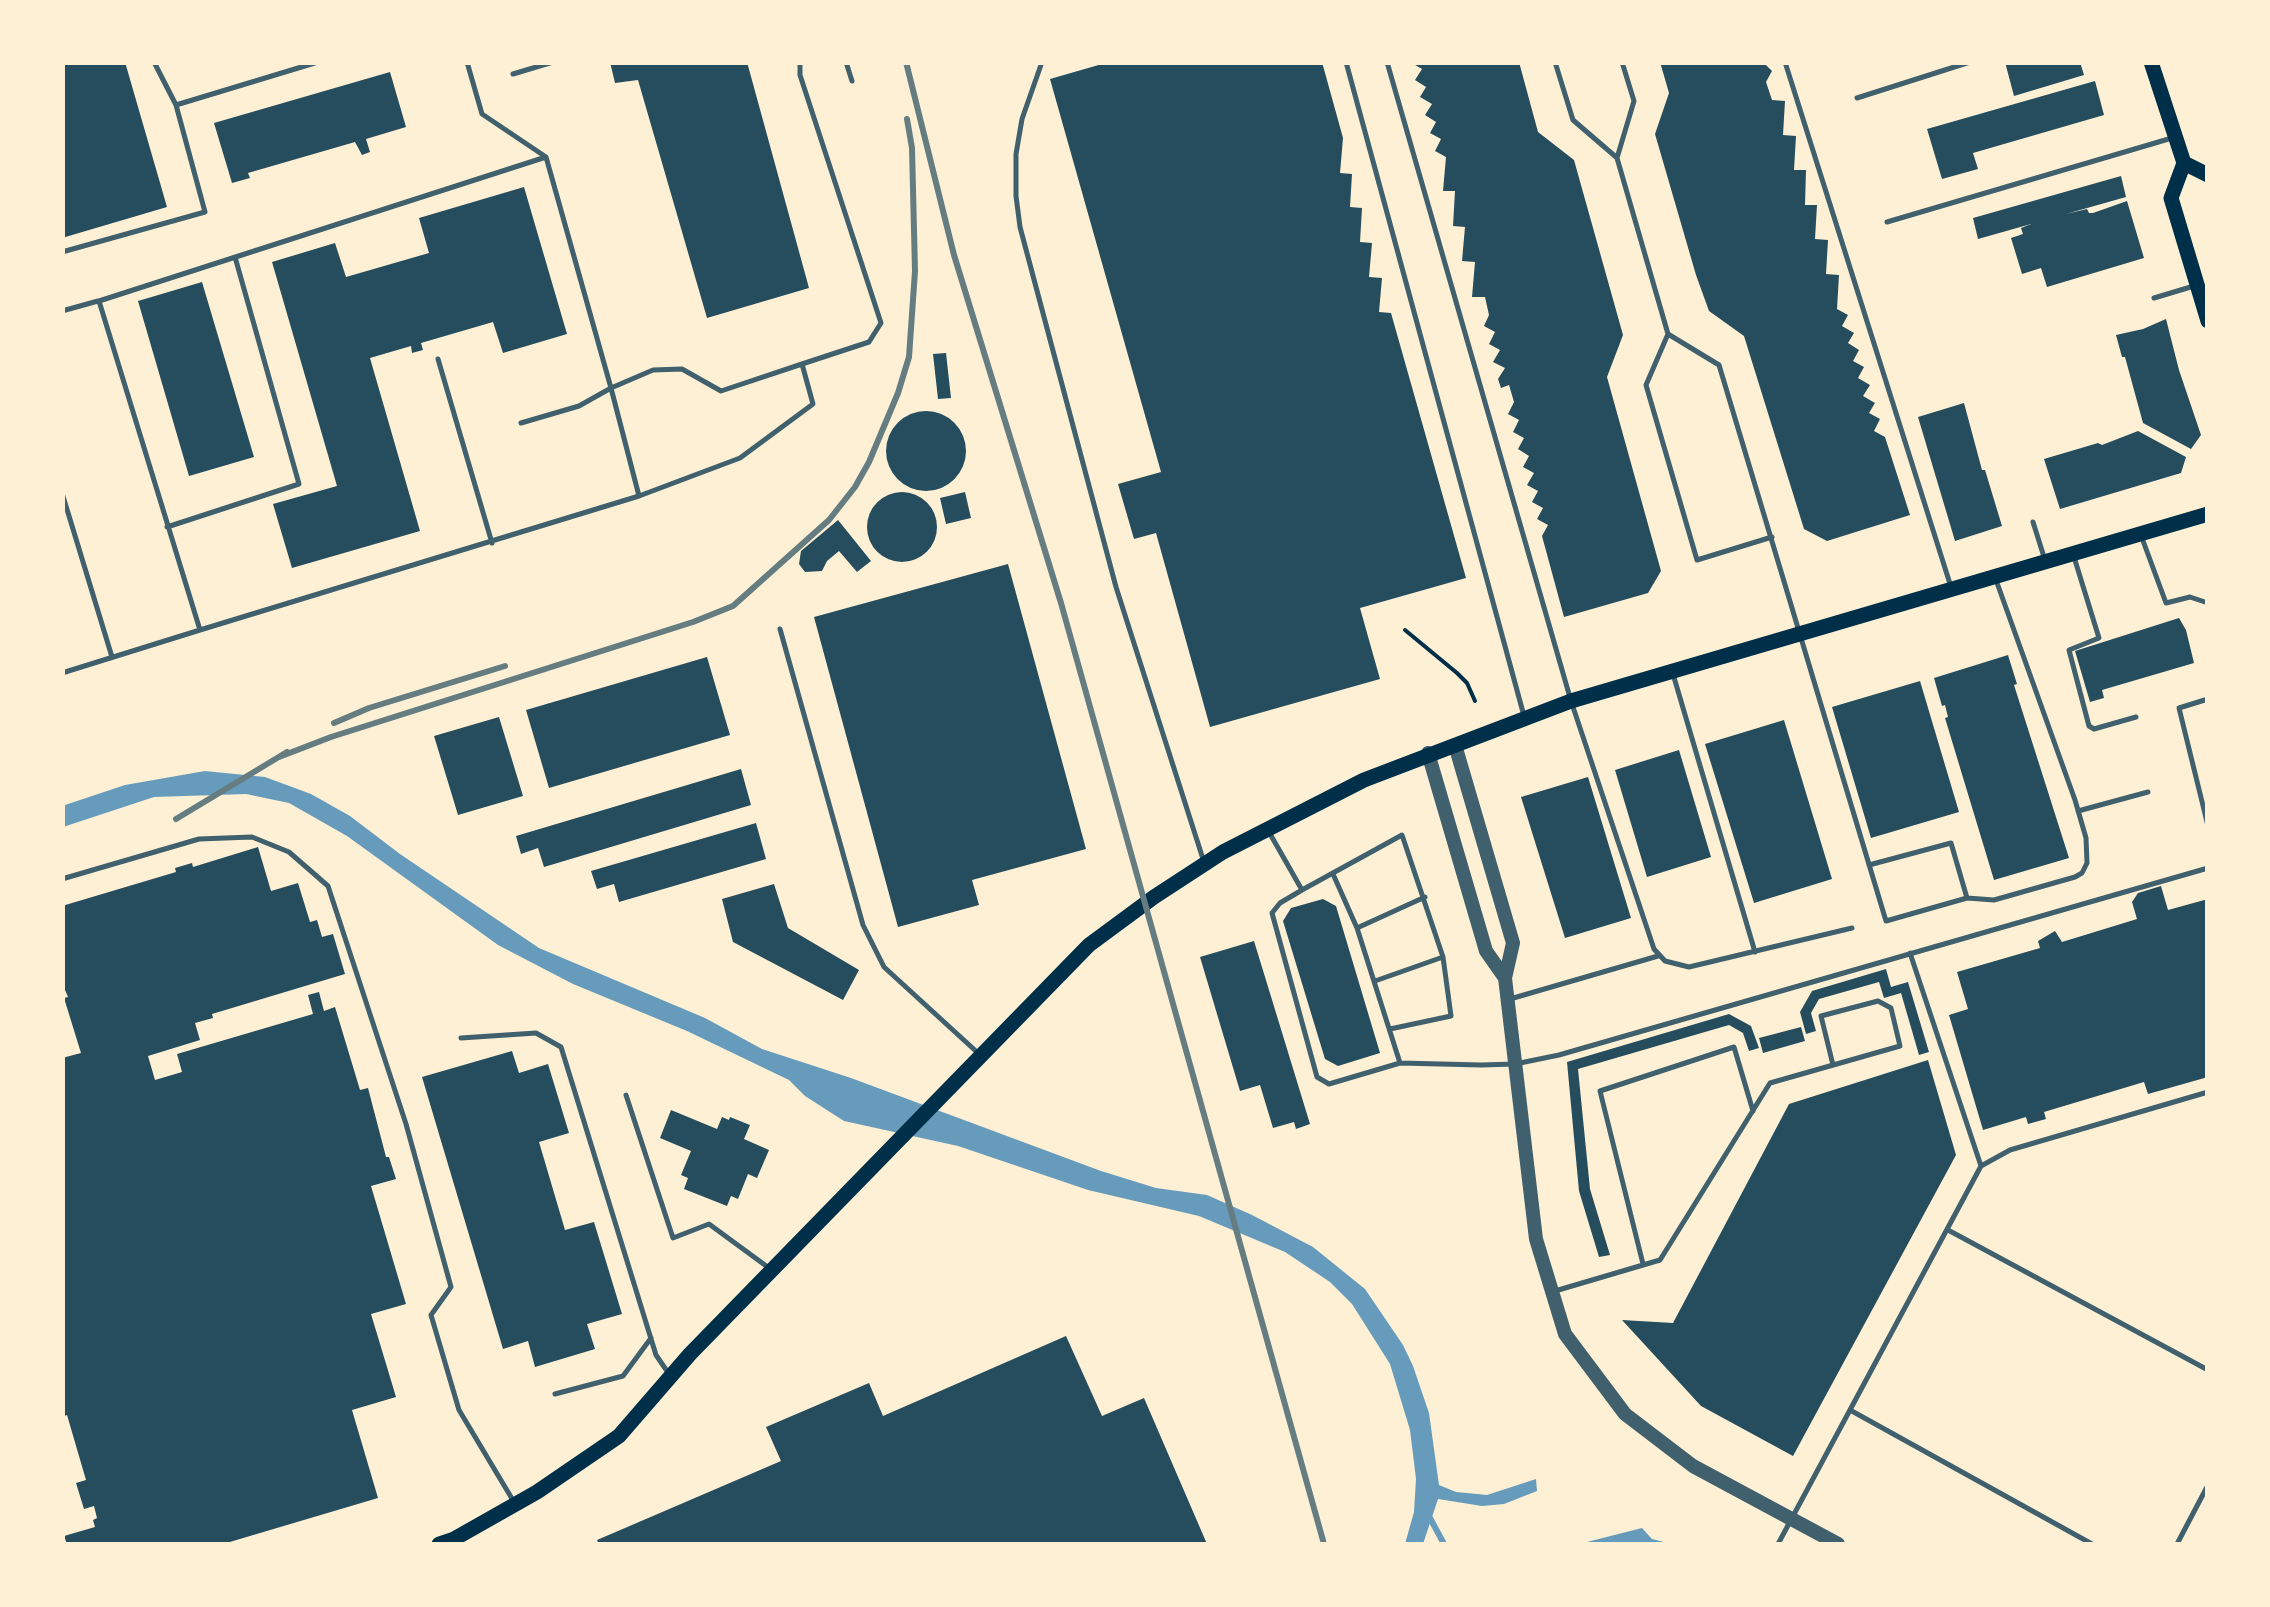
<!DOCTYPE html>
<html>
<head>
<meta charset="utf-8">
<style>
	body { margin:0 }
	#map { position:relative; width:2270px; height:1607px; overflow:hidden; background:#fdf0d5; font-family:Ubuntu,sans-serif }
	canvas { display:block }
	.frame { position:absolute; inset:0; border:65px solid #fdf0d5; pointer-events:none }
</style>
</head>
<body>
<div id="map">
<canvas width="2270" height="1607"></canvas>
<div class="frame"></div>
</div>
<script>
const c = document.querySelector('canvas').getContext('2d');
c.lineJoin = 'round';
function fill(path, color) { c.fillStyle = color; c.fill(path, 'evenodd'); }
const poly = rows => new Path2D(rows.map(r => 'M' + r).join(''));
function trace(path, color, width, dash) { c.strokeStyle = color; c.lineWidth = width; c.lineCap = dash ? 'butt' : 'round'; c.setLineDash(dash || []); c.stroke(path); }
fill(poly([
	[205,771,265,777,311,794,350,816,400,854,539,948,705,1018,762,1049,851,1078,1101,1171,1156,1188,1207,1195,1252,1215,1313,1247,1365,1289,1403,1345,1413,1366,1429,1413,1439,1485,1456,1492,1487,1495,1536,1479,1537,1491,1504,1504,1482,1506,1438,1499,1423,1544,1405,1544,1414,1512,1416,1479,1410,1430,1390,1364,1352,1304,1330,1282,1285,1252,1199,1216,1088,1190,958,1146,844,1121,805,1096,789,1080,687,1031,573,984,498,945,347,836,289,803,246,794,154,797,63,827,62,806,125,785],
	[1642,1528,1652,1539,1672,1544,1579,1544]
]), '#669bbc');
trace(poly([
	[1430,1518,1444,1544]
]), '#669bbc', 6);
fill(poly([
	[62,62,125,62,167,207,62,238],
	[610,62,747,62,809,288,707,318,638,80,615,83],
	[1109,62,1322,62,1343,138,1340,173,1352,174,1350,207,1362,208,1360,242,1372,243,1369,277,1382,278,1379,312,1391,313,1466,578,1360,608,1380,679,1210,727,1156,533,1134,539,1118,484,1161,472,1050,79],
	[1410,62,1519,62,1538,132,1574,160,1623,335,1607,377,1661,571,1648,593,1564,617,1542,536,1548,525,1537,519,1543,508,1532,502,1538,491,1527,485,1534,473,1523,467,1529,456,1518,449,1524,438,1513,432,1519,420,1508,414,1514,402,1509,385,1501,388,1498,379,1505,368,1493,362,1500,350,1489,344,1495,332,1484,326,1489,315,1485,297,1472,297,1475,262,1462,261,1465,227,1453,226,1455,191,1443,191,1446,157,1435,151,1441,139,1430,133,1436,122,1425,115,1432,104,1420,97,1426,87,1415,80,1422,69],
	[1660,62,1763,62,1772,71,1766,82,1772,100,1785,101,1783,135,1796,136,1794,170,1806,170,1805,205,1817,205,1815,239,1828,240,1826,274,1839,275,1837,309,1848,315,1842,326,1854,333,1848,343,1859,350,1853,361,1864,367,1858,378,1870,385,1863,396,1875,403,1869,413,1880,419,1874,431,1885,437,1910,515,1827,541,1804,529,1744,336,1709,311,1696,275,1655,134,1669,93],
	[2005,62,2080,62,2084,75,2014,96],
	[390,72,406,127,366,139,370,152,362,155,355,142,248,173,250,178,232,183,214,123],
	[2095,81,2104,115,1973,153,1978,169,1942,179,1927,129],
	[2121,176,2126,197,2066,214,2087,209,2089,213,2093,213,2127,201,2144,258,2047,287,2041,268,2022,274,2011,238,2023,234,2021,228,2031,224,1978,239,1973,218],
	[524,187,567,334,503,353,493,322,421,343,423,350,412,353,411,346,370,358,420,531,292,568,273,504,337,486,272,262,335,243,346,277,429,253,419,218],
	[202,282,254,457,189,476,138,301],
	[2166,319,2179,370,2201,435,2191,449,2143,423,2125,357,2122,357,2116,335,2143,329],
	[946,353,951,398,938,399,933,354],
	[1964,403,1982,470,1985,470,2002,526,1955,541,1918,417],
	'886 451a40 40 0 1 1 80 0a40 40 0 1 1-80 0Z',
	[2138,431,2186,457,2181,473,2060,509,2044,459,2098,443,2102,445],
	[965,492,971,518,946,524,940,498],
	'867 527a35 35 0 1 1 70 0a35 35 0 1 1-70 0Z',
	[838,520,871,561,857,572,839,551,827,561,822,571,805,572,799,564,801,551],
	[1008,564,1086,849,972,880,979,905,898,927,814,617],
	[2179,618,2186,630,2194,663,2102,690,2104,698,2090,702,2075,651],
	[2008,655,2017,684,2014,685,2069,858,1994,880,1945,718,1948,717,1945,705,1942,706,1934,678],
	[707,657,730,735,549,788,526,710],
	[1920,681,1959,812,1871,838,1832,707],
	[499,717,523,796,458,815,434,736],
	[1784,720,1832,879,1754,903,1705,744],
	[1679,750,1711,857,1647,877,1615,770],
	[741,769,751,805,544,867,538,848,521,854,516,836],
	[1588,777,1631,918,1565,938,1521,797],
	[756,823,766,859,619,902,614,884,597,889,591,871],
	[258,847,271,891,298,883,310,922,317,920,322,937,333,934,345,974,212,1014,213,1018,195,1023,200,1040,148,1056,155,1080,182,1072,177,1054,313,1014,308,995,319,992,324,1011,335,1007,360,1090,368,1088,386,1157,389,1157,396,1179,371,1186,406,1304,371,1314,396,1397,352,1410,378,1498,223,1544,67,1544,64,1536,95,1527,93,1520,97,1518,94,1506,84,1509,76,1483,86,1480,67,1415,62,1417,62,1058,81,1053,64,998,68,997,62,983,62,906,176,872,175,868,192,863,193,867],
	[774,884,788,928,859,970,843,1000,733,942,722,899],
	[2161,886,2168,910,2208,899,2208,1077,2148,1094,2144,1082,2044,1112,2046,1119,2028,1124,2026,1117,1983,1130,1949,1015,1968,1009,1957,972,2040,948,2038,941,2055,931,2062,942,2137,919,2132,902,2138,893],
	[1323,899,1336,906,1380,1053,1338,1066,1325,1059,1283,921,1291,908],
	[1254,941,1310,1124,1296,1129,1294,1122,1273,1128,1260,1085,1240,1091,1200,957],
	[1886,969,1891,987,1908,982,1929,1052,1919,1055,1901,993,1884,998,1879,982,1819,999,1811,1013,1816,1031,1806,1034,1800,1012,1812,991],
	[1729,1014,1751,1026,1759,1048,1749,1051,1743,1033,1729,1025,1578,1069,1590,1189,1610,1255,1599,1257,1579,1191,1567,1062],
	[1801,1027,1805,1041,1763,1053,1759,1038],
	[512,1051,519,1073,548,1064,569,1133,539,1142,565,1230,594,1222,622,1314,587,1324,595,1349,535,1367,528,1341,503,1349,422,1077],
	[1928,1060,1956,1155,1793,1456,1701,1406,1622,1320,1673,1323,1789,1104],
	[671,1110,717,1129,722,1117,729,1120,730,1117,750,1125,744,1139,769,1150,757,1178,748,1174,738,1199,731,1196,727,1206,684,1189,688,1178,681,1175,691,1151,660,1138],
	[1066,1336,1102,1416,1144,1398,1207,1544,599,1544,597,1540,781,1461,766,1427,869,1383,883,1416]
]), '#264d5e');
trace(poly([
	[1405,630,1457,673,1467,683,1475,701]
]), '#003049', 4);
trace(poly([
	[467,62,482,114,546,157,611,388,579,406,521,423],
	[800,62,800,75,881,323,869,342,802,364,721,391,682,369,653,370,611,388,639,496,740,458,813,404,802,364],
	[846,62,852,81],
	[1042,62,1022,119,1016,154,1016,196,1020,227,1116,587,1203,859],
	[1346,62,1524,716],
	[1387,62,1571,701,1654,949,1665,961,1689,967,1852,928],
	[1555,62,1573,120,1616,157],
	[1622,62,1634,101,1617,158,1668,334,1719,365,1886,921,1967,898,1951,843,1869,865],
	[1785,62,1951,587],
	[513,74,553,62],
	[1857,98,1970,62],
	[176,105,318,62],
	[546,157,99,301,200,630,639,496],
	[1887,222,2172,138],
	[62,252,205,212,176,105,154,62],
	[2154,298,2194,286],
	[62,311,98,301],
	[1668,334,1646,385,1697,560,1772,537],
	[438,359,492,543],
	[62,493,112,657],
	[2033,522,2044,557],
	[167,527,299,484,235,257],
	[2142,538,2166,603,2190,597,2208,603],
	[2074,557,2099,638,2069,650,2089,726,2094,729,2136,717],
	[780,629,863,925,884,967,978,1053],
	[62,673,200,630],
	[1673,674,1755,952],
	[2208,699,2179,708,2208,826],
	[2078,811,2148,792],
	[1269,832,1302,890],
	[1333,874,1357,928,1400,1063,1481,1065,1515,1064,1559,1055,2208,868],
	[62,879,199,839,252,837,289,852,328,886,406,1124,451,1287,431,1315,459,1410,514,1502],
	[1967,898,1994,900,2075,877,2082,873,2087,863,2086,838,2075,800,1996,580],
	[1357,928,1425,897],
	[1910,953,1981,1166],
	[1375,981,1443,957],
	[1510,999,1658,956],
	[1390,1029,1451,1016,1443,957,1402,835,1302,890,1280,903,1272,913,1317,1077,1329,1084,1400,1063],
	[461,1038,536,1033,561,1047,656,1355,669,1374],
	[626,1095,673,1238,709,1224,769,1268],
	[1948,1230,2208,1370],
	[1643,1264,1600,1091,1734,1047,1753,1111],
	[1555,1291,1660,1260,1770,1083,1900,1046,1891,1008,1878,1001,1821,1016,1833,1065],
	[555,1394,623,1376,651,1338],
	[1850,1410,2092,1544],
	[1778,1544,1981,1166,2010,1150,2208,1092],
	[2177,1544,2208,1485]
]), '#3f606c', 5);
trace(poly([
	[1455,745,1513,943,1505,978,1536,1239,1565,1334,1625,1414,1693,1466,1838,1544],
	[1428,753,1486,951,1505,978]
]), '#3f606c', 14);
trace(poly([
	[2151,62,2184,163,2171,198,2208,321],
	[2184,163,2208,175],
	[439,1544,454,1539,537,1492,619,1436,690,1354,1089,945,1154,897,1223,852,1364,780,1571,701,2208,514]
]), '#003049', 15);
trace(poly([
	[906,62,954,255,1061,603,1324,1544],
	[334,723,369,708,505,666],
	[279,757,331,737,693,622,733,606,829,520,855,487,869,462,898,393,909,357,915,271,912,148,907,119],
	[176,819,287,752]
]), '#657d81', 6);
</script>
</body>
</html>
